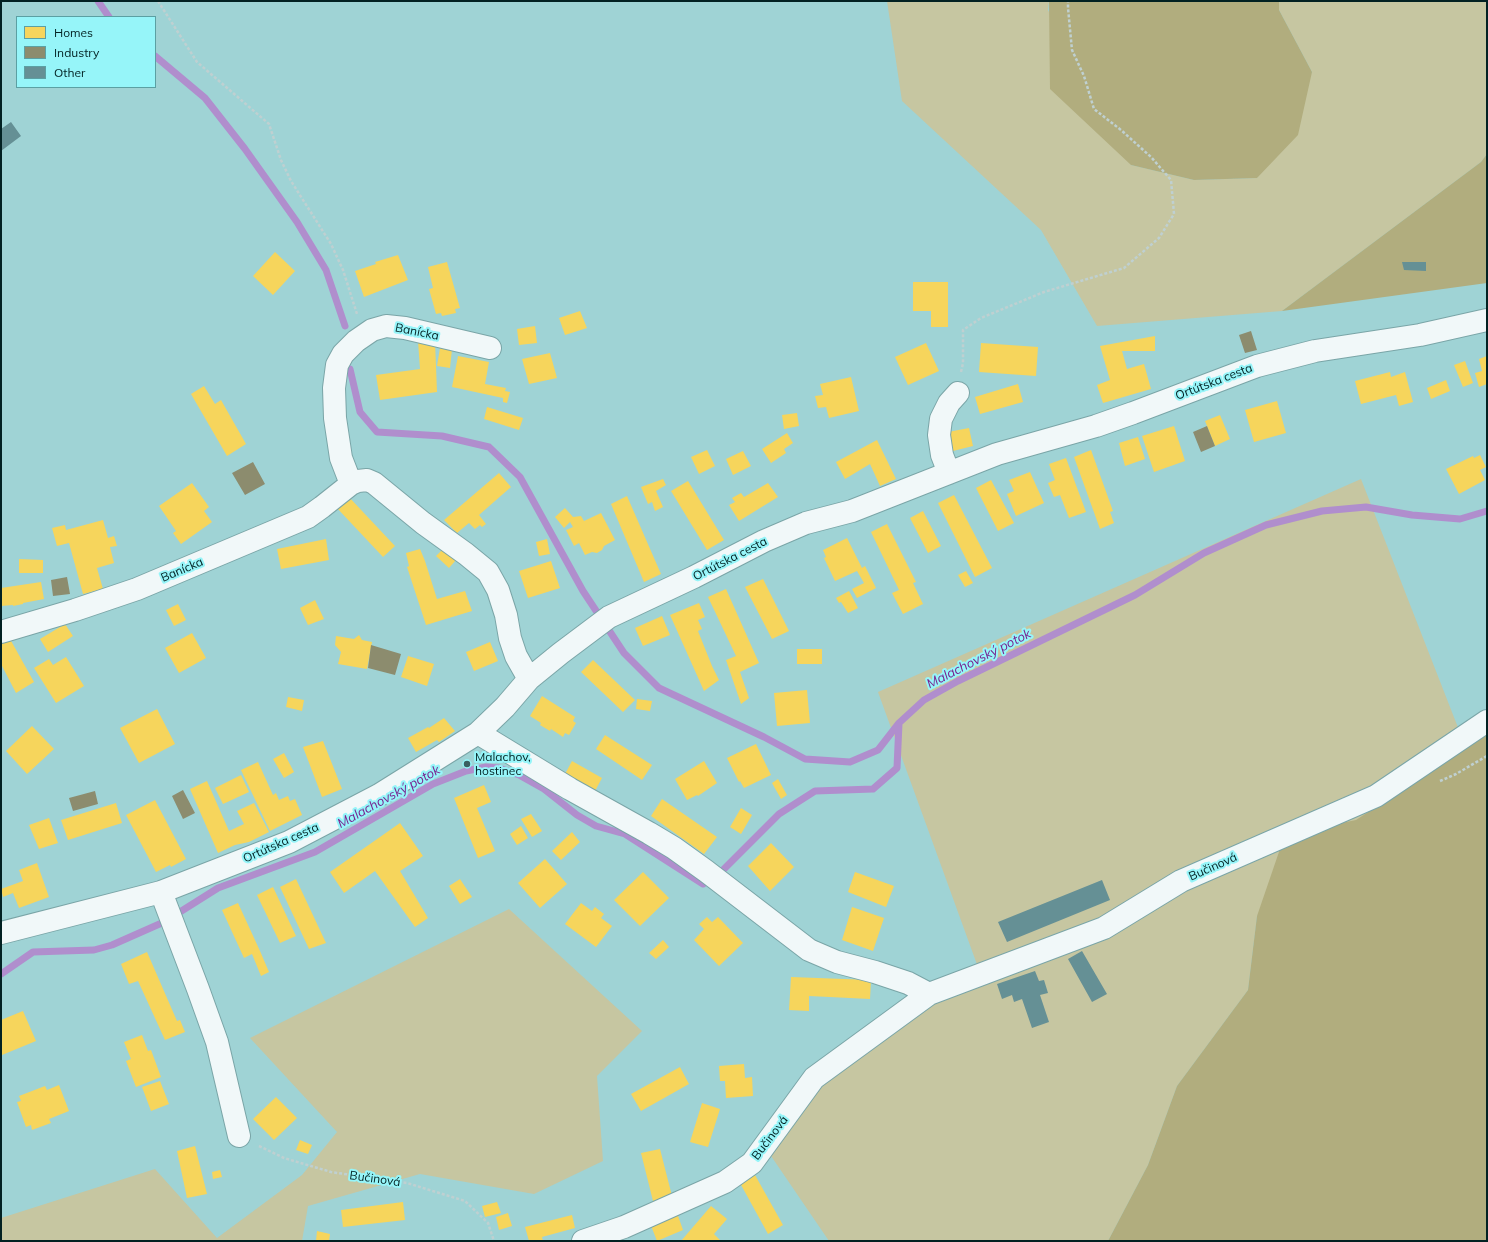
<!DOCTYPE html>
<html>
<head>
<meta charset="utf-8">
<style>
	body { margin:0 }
	#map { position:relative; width:1488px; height:1242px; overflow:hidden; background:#9fd3d5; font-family:Mulish,sans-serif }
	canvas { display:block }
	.frame { position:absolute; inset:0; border:2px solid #022122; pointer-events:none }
	.legend { position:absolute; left:16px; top:16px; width:140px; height:72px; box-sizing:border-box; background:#96f5f9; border:1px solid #5ba0a3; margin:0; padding:5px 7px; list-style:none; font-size:12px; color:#022122 }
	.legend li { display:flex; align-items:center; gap:8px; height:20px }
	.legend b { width:20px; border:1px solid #5ba0a3 }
</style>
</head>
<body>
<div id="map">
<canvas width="1488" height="1242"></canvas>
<div class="frame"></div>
<ul class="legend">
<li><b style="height:11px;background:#f6d55c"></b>Homes</li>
<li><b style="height:11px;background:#8c8c6e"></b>Industry</li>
<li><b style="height:11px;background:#659095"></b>Other</li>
</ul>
</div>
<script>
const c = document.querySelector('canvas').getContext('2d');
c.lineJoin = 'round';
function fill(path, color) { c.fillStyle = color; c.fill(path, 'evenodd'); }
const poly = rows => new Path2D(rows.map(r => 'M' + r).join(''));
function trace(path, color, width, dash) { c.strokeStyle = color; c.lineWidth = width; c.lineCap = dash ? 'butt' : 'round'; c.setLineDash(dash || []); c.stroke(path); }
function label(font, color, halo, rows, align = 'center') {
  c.font = font + ' Mulish,sans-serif'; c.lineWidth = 4; c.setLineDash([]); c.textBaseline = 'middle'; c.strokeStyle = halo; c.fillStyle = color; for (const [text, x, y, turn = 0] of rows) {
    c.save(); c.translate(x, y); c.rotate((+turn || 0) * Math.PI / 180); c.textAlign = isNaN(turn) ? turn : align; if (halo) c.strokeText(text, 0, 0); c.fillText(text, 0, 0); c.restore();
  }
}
fill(poly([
	[887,1,1049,1,1048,10,1131,165,1194,180,1257,178,1312,72,1279,10,1279,1,1487,1,1487,154,1481,162,1282,311,1097,326,1041,230,902,101],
	[1361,479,1466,748,1356,821,1322,827,1257,916,1248,990,1177,1086,1148,1165,1108,1241,829,1241,769,1153,777,1117,979,970,878,692],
	[509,909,642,1031,597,1076,603,1161,534,1194,420,1174,308,1206,302,1241,1,1241,1,1218,155,1169,217,1238,302,1175,337,1132,250,1038]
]), '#c6c6a1');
fill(poly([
	[1049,1,1279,1,1279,10,1312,72,1298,135,1257,178,1194,180,1131,165,1050,89],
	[1487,154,1487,283,1282,311,1481,162],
	[1487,734,1487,1241,1108,1241,1148,1165,1177,1086,1248,990,1257,916,1281,846,1322,827,1356,820]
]), '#b1ad7e');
fill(poly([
	[275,252,295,271,273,295,253,276],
	[398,255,408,280,364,297,355,271,376,264,375,262],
	[447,262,460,308,455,309,456,313,442,316,441,313,436,314,429,289,433,288,428,267],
	[913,282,948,282,948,327,931,327,931,311,913,311],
	[580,311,587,328,565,335,559,318],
	[535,326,537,343,519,345,517,329],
	[1155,336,1155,351,1122,351,1127,369,1144,364,1151,389,1103,403,1097,385,1110,380,1100,346],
	[418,341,435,341,437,392,380,400,376,375,420,369],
	[926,343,939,371,908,385,895,357],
	[981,343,1038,347,1036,376,979,372],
	[440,348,452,349,450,368,437,366],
	[550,353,557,378,529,384,522,359],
	[458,356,489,362,485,384,506,388,505,391,510,392,507,403,503,402,503,398,452,387],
	[1487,356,1487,384,1479,387,1475,373,1482,371,1479,359],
	[1465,361,1473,383,1463,387,1454,365],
	[1390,372,1391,377,1405,372,1413,402,1399,406,1396,395,1361,404,1355,381],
	[851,377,859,411,829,418,826,407,818,408,815,396,823,395,820,384],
	[1446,380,1450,391,1431,399,1427,388],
	[1018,384,1023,402,980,414,975,397],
	[204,386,215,404,221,400,246,444,227,456,191,394],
	[1277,401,1286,433,1254,442,1245,410],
	[487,407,523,418,519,430,484,419],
	[797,413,799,426,784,429,782,415],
	[1220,415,1230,439,1215,446,1205,421],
	[1174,426,1185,461,1154,472,1142,436],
	[969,428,973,446,953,451,948,432],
	[787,433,793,443,784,449,786,453,771,463,762,449],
	[1138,437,1145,459,1125,466,1119,443],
	[877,440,896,479,880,486,870,464,845,479,836,462],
	[707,450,715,466,699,474,691,457],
	[1091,450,1113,511,1110,512,1114,523,1100,529,1074,457],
	[743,451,751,466,733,475,726,459],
	[1480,455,1486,467,1480,470,1485,480,1459,494,1446,469,1473,456,1474,458],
	[1066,458,1086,512,1069,518,1060,495,1054,497,1048,483,1055,480,1049,464],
	[1030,472,1044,503,1016,516,1007,494,1014,491,1009,480],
	[499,473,511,487,479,515,486,524,482,527,480,525,475,529,469,523,457,533,444,520],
	[663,479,666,485,656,491,663,507,655,511,652,502,648,504,641,487],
	[991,480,1014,523,998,531,976,488],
	[688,481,724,540,707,550,671,491],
	[192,483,209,507,204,511,212,522,181,544,173,533,176,531,159,506],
	[768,483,778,497,739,521,729,505,735,502,732,498,741,493,744,497],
	[954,495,992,568,975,577,938,503],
	[348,496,395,546,383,557,336,507],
	[627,496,661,574,644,582,611,504],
	[565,508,573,517,581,516,584,521,601,513,615,540,604,546,602,550,597,553,592,552,585,555,579,543,574,546,566,530,573,527,570,522,564,528,555,517],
	[923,511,941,546,928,553,910,518],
	[103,520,108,538,114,536,117,546,110,547,114,563,97,568,103,589,83,594,69,543,57,546,52,528,65,525,66,530],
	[887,524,916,582,913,583,923,604,903,614,892,593,899,590,871,532],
	[847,538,862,568,865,566,876,588,857,598,852,589,864,583,857,571,835,581,824,558,826,557,823,550],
	[326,539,329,560,281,569,277,549],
	[547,539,550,554,539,556,536,542],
	[420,549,425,561,437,599,465,591,472,611,426,625,407,567,409,566,406,553],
	[443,549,456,560,449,568,436,556],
	[19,559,43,560,43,573,19,573],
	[551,561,560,588,528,598,519,571],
	[966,571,973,583,965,587,958,575],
	[763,579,789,631,772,639,745,587],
	[41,582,44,599,23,603,23,604,13,606,13,605,1,606,1,588],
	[726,589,759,663,740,672,749,698,741,704,726,660,736,656,708,597],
	[849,591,858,608,848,613,841,602,839,603,836,598],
	[315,600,324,619,308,625,300,608],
	[699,603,705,617,698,620,702,629,698,631,712,666,719,680,704,691,670,615],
	[178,604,186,620,174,626,166,610],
	[662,616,670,635,643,646,635,628],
	[65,624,73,636,48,652,40,639],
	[192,633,206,658,179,673,165,648],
	[359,635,362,640,372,642,367,669,338,664,341,652,335,645,336,636,354,639],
	[10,639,34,682,16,693,1,664,1,644],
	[490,642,498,661,474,671,466,652],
	[797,649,822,649,822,664,797,664],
	[408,656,434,664,427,686,401,677],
	[66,657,84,686,56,703,34,668,49,659,53,665],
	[593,660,635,700,623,712,581,672],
	[807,690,810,723,777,726,774,693],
	[542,696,575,717,573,721,576,723,569,735,565,733,563,737,551,729,550,731,540,725,541,723,530,716],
	[288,697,304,700,302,711,286,707],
	[637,699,652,701,650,711,636,709],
	[157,709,175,744,139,763,120,728],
	[444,718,455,731,439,742,437,740,416,752,408,738,428,727,429,728],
	[32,726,54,749,27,774,6,751],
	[605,735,652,765,642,780,596,749],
	[323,741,342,789,322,797,303,747],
	[756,744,771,775,744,788,740,781,739,782,727,758],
	[284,753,294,772,284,778,273,759],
	[572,761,602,778,595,791,565,774],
	[704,761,717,783,698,796,697,795,687,800,675,779],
	[258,762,273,795,276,793,279,800,288,796,290,801,295,799,302,815,270,831,241,770],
	[241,775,249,792,223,804,215,788],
	[778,779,787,795,781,799,772,783],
	[207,781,229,831,244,824,237,811,254,803,269,832,249,842,235,845,218,853,190,789],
	[484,785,491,802,477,808,495,851,478,858,454,798],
	[662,799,717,837,704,854,651,816],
	[155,800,186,859,171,867,170,865,156,872,126,815],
	[116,803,122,823,68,840,61,820],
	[741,808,752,815,741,834,730,827],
	[531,814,542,831,532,837,521,819],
	[49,818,58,843,39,849,29,825],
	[400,823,423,856,400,871,428,918,415,927,375,871,344,893,330,872],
	[521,826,528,838,517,845,510,834],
	[572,832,580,842,561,860,552,851],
	[771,843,794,867,770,891,748,866],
	[545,859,567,884,540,908,518,883],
	[37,863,49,897,19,908,13,893,3,897,1,889,23,881,19,870],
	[643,872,669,898,640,926,614,900],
	[855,872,894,886,886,907,848,892],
	[296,879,326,943,309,949,280,887],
	[460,879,472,897,460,904,449,886],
	[273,887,296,936,280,943,257,895],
	[238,903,260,951,256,953,260,951,269,972,261,976,252,954,244,958,222,910],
	[581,903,592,911,595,907,604,914,601,918,612,926,596,947,565,924],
	[852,907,884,918,873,951,842,940],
	[707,917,712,922,718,917,743,943,719,966,694,940,704,929,699,924],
	[663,940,669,947,656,959,649,953],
	[147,952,177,1021,180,1020,185,1032,165,1040,138,981,129,984,121,964],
	[791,977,871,980,870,999,809,996,809,1011,789,1010],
	[23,1011,36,1041,2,1055,1,1020],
	[142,1035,148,1051,151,1050,161,1077,136,1087,126,1061,131,1059,124,1042],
	[744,1064,745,1078,752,1077,753,1096,726,1098,725,1081,720,1081,719,1066],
	[680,1067,689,1084,641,1111,631,1094],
	[160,1081,169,1104,151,1111,142,1087],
	[59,1085,69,1111,49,1119,51,1123,32,1130,31,1125,26,1127,17,1102,21,1101,19,1096,45,1086,47,1090],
	[276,1097,297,1118,274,1140,253,1119],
	[702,1103,720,1109,708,1147,690,1142],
	[300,1140,312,1145,308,1154,296,1150],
	[195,1146,207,1194,187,1198,177,1151],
	[660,1149,672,1196,653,1201,641,1153],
	[220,1170,222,1177,213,1179,212,1172],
	[755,1175,783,1225,768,1234,740,1183],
	[403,1202,405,1220,343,1227,341,1210],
	[497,1202,501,1213,485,1217,482,1206],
	[711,1206,727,1219,714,1234,721,1241,681,1241],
	[508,1213,512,1226,499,1230,496,1217],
	[677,1213,683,1230,657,1241,650,1223],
	[572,1215,575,1228,542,1237,543,1241,529,1241,525,1227],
	[317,1231,330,1234,329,1241,316,1241]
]), '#f6d55c');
fill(poly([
	[1251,331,1257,350,1245,353,1239,335],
	[1207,426,1215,446,1201,452,1193,432],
	[253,462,265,484,245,495,232,473],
	[67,577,70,594,53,596,51,580],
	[371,645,401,654,395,675,368,668],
	[183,790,195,813,183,819,172,796],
	[95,791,98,804,73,811,69,798]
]), '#8c8c6e');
trace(poly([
	[98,1,109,17],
	[155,56,205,98,245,149,297,222,326,270,345,326],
	[350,369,360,412,377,432,442,436,489,447,520,477,583,591,624,653,659,688,764,737,805,759,850,762,878,750,899,723],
	[1,974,33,952,94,950,112,945,164,922,218,888,315,852,433,784,466,771,486,767,499,768,519,775,544,789,577,815,596,826,625,834,703,884,722,871,779,814,815,791,873,789,897,768,899,723,924,700,958,681,1135,595,1204,553,1266,525,1322,511,1366,507,1412,515,1460,519,1487,511]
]), '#b08ecd', 7);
fill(poly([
	[11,122,21,136,1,151,1,129],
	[1402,262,1426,262,1426,271,1404,270],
	[1102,880,1110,900,1007,942,998,922],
	[1082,951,1107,994,1092,1002,1068,959],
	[1035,971,1039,981,1044,980,1048,993,1040,995,1049,1022,1032,1028,1022,999,1014,1002,1012,995,1002,999,997,984]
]), '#659095');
const minor = poly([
	[949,473,942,455,939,435,941,419,949,403,958,393],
	[351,484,341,458,335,418,334,388,337,365,343,354,356,341,372,330,386,326,405,328,490,348],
	[1,632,75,610,137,589,308,517,322,507,351,484,358,481,367,480,374,483,423,523,466,554,488,572,498,590,506,615,510,638,516,656,529,679],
	[478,733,570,789,649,833,674,848,706,871,809,950,837,962,875,972,908,983,929,994],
	[161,892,198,989,217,1042,239,1136],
	[1,933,161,892,289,842,379,795,478,733,505,707,529,679,561,653,609,617,694,577,764,541,806,523,852,511,997,454,1096,426,1133,413,1257,366,1315,351,1420,335,1487,320],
	[583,1241,624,1227,725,1182,752,1163,814,1078,929,994,1104,928,1181,881,1376,796,1487,721]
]);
trace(minor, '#7aa5a7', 24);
trace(poly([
	[158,1,197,62,269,124,281,160,291,181,331,244,343,270,357,314],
	[961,372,963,363,963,330,981,318,1044,292,1124,268,1159,238,1174,214,1171,180,1151,157,1121,130,1094,109,1084,76,1072,50,1068,8,1068,1],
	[1440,781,1456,774,1487,756],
	[259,1146,284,1158,331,1172,407,1183,465,1201,488,1223,494,1241]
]), '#bfd0d1', 2.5, [3, 2]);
trace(minor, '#f1f8f9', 22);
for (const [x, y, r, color] of [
	[467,764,4,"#395f61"]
]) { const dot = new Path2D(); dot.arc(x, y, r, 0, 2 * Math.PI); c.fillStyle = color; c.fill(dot); trace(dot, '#96f5f9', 1.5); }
label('12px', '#022122', '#96f5f9', [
	["Banícka",417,332,11],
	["Ortútska cesta",1214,382,-21],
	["Ortútska cesta",730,559,-27],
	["Banícka",182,570,-23],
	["Ortútska cesta",281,843,-24],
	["Bučinová",1213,867,-24],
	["Bučinová",770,1138,-53],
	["Bučinová",375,1179,8]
]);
label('12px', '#022122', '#96f5f9', [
	["Malachov,",475,757],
	["hostinec",475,771]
], 'left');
label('italic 13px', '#78208d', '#96f5f9', [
	["Malachovský potok",979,659,-27],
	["Malachovský potok",389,797,-29]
]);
</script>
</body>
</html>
